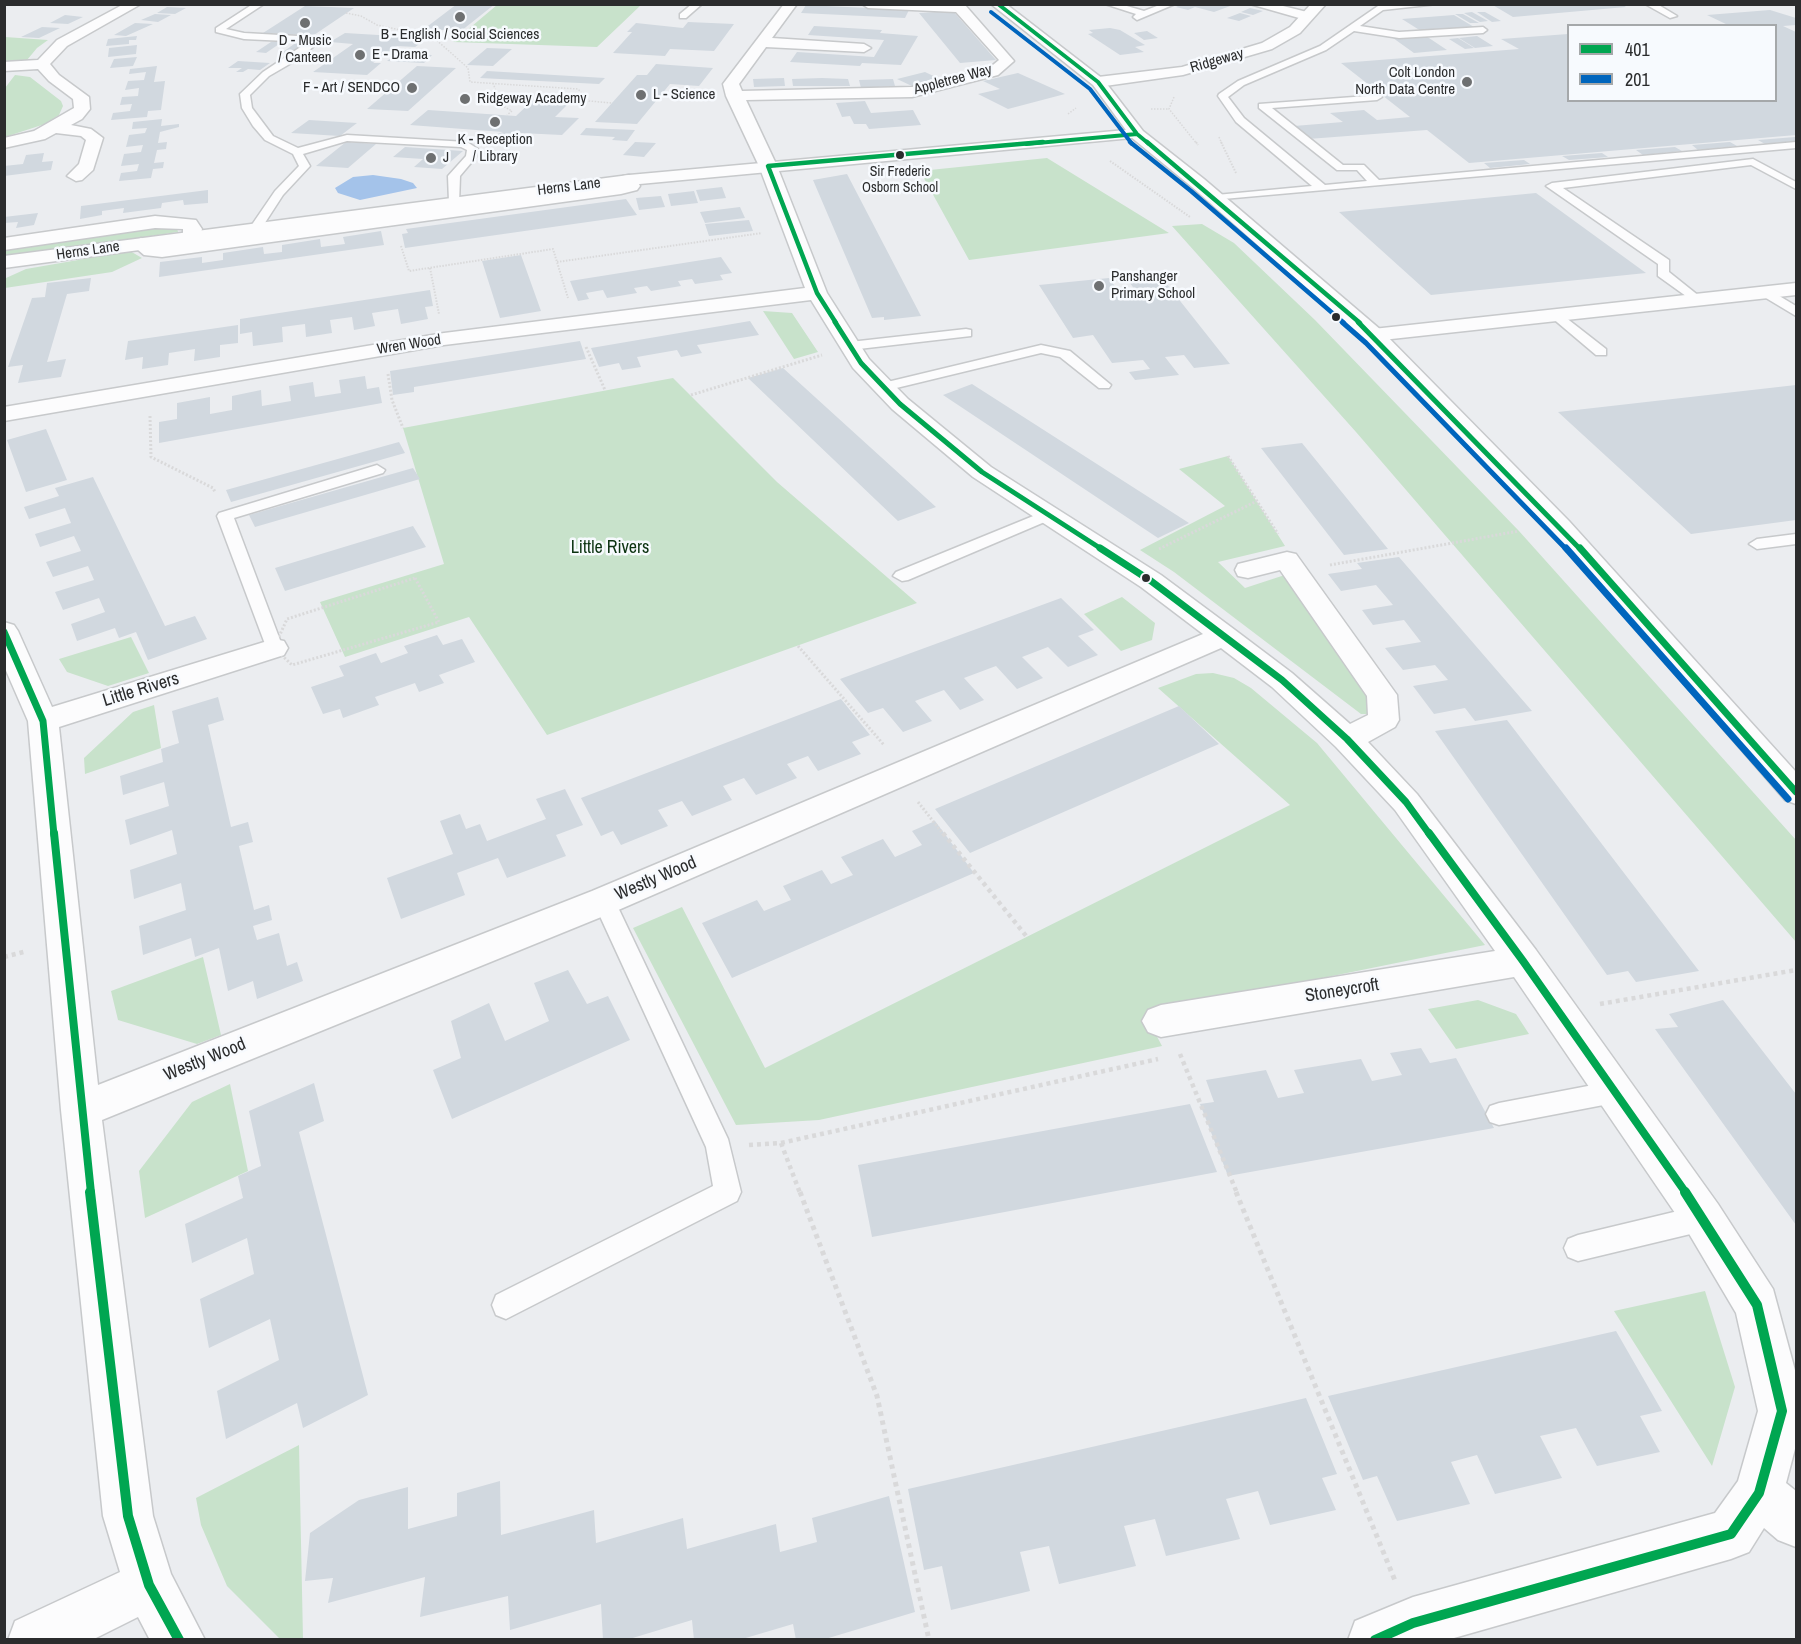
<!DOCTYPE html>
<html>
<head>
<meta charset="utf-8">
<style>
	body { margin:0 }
	#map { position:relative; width:1801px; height:1644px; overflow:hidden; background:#ebedf0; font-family:"Archivo Narrow",sans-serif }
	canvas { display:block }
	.frame { position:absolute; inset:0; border:6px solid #2b2c2d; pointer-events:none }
	.legend { position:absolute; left:1567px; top:24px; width:210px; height:78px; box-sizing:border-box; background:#f7fafe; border:2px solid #a5a8aa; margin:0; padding:8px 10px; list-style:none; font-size:18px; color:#2b2c2d }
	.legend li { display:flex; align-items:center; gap:12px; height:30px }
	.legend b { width:30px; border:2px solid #a5a8aa }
</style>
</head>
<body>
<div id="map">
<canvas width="1801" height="1644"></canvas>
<div class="frame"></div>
<ul class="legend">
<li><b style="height:8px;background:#00a651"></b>401</li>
<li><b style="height:8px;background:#0065bd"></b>201</li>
</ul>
</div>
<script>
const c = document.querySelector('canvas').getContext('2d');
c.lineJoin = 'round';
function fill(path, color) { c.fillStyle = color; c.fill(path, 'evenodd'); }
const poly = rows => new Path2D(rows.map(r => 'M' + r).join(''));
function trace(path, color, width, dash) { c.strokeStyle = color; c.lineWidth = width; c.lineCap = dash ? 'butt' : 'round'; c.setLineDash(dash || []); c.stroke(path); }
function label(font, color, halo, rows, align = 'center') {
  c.font = font + ' "Archivo Narrow",sans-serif'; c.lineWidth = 5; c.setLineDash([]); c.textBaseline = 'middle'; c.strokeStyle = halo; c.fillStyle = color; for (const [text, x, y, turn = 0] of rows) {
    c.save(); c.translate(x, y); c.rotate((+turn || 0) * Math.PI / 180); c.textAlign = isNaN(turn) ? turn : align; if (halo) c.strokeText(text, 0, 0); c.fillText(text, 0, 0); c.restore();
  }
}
fill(poly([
	[497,5,497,4,641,5,597,47,453,42],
	[5,37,48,40,37,48,27,60,5,65],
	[15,75,30,77,61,101,63,106,59,115,45,124,5,137,5,88],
	[1047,158,1169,233,969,260,920,171],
	[1202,224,1234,243,1315,320,1519,531,1796,840,1796,942,1356,432,1172,226],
	[146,227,177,228,178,232,5,258,4,247],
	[130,251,142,258,112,272,5,288,6,278,26,269],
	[763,311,792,313,818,352,794,359],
	[673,378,777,482,917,603,547,735,469,617,345,657,320,602,444,564,403,428],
	[1228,456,1285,546,1218,562,1245,588,1294,572,1369,689,1370,714,1361,714,1174,572,1140,550,1225,506,1179,469],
	[1122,597,1155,623,1152,640,1121,651,1084,614],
	[131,637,149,673,108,686,67,672,59,659],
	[1213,673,1234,678,1251,688,1317,743,1485,945,1145,1014,1162,1046,819,1120,736,1125,633,928,682,907,765,1068,1290,805,1158,688,1196,674],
	[154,705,161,748,85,774,84,758,133,712],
	[203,957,221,1035,197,1044,118,1020,111,991],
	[1478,1000,1516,1014,1529,1034,1456,1049,1428,1009],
	[230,1084,248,1171,145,1218,139,1171,192,1102],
	[1705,1291,1735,1387,1712,1466,1614,1311],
	[299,1445,303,1639,280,1639,227,1586,201,1525,196,1498]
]), '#c8e2cb');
fill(poly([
	[373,175,401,179,413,183,417,188,360,200,338,193,335,188,353,177]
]), '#a4c3ea');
fill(poly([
	[457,4,495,4,461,31,424,29],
	[1182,4,1233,4,1233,5,1214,12,1195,7,1188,10,1176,7],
	[1491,4,1621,4,1626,7,1513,17],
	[806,5,909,10,905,18,801,13],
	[305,6,354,8,314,35,263,33],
	[167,7,186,8,175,14,157,13],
	[1250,8,1263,11,1253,15,1241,12],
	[1770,10,1796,18,1796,25,1783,26,1796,32,1796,135,1469,163,1427,130,1308,139,1294,126,1343,122,1330,113,1364,110,1377,120,1410,117,1341,63,1519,49,1501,39,1568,34,1568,100,1776,100,1776,26,1730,26,1707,15],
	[953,11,996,60,960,63,919,13],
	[1472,12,1488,21,1480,22,1464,13],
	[1477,12,1485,12,1501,21,1492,22],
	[1240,13,1251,16,1239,21,1227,18],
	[155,14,171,15,158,22,141,20],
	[1455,14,1463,14,1479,23,1470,23],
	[65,15,83,17,68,24,50,23],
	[1454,15,1474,27,1421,31,1402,19],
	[688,22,734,24,714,51,670,49,665,56,613,53,632,32,627,32,636,23,683,28],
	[135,23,153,24,126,36,114,35],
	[814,26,882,30,880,33,918,36,901,65,862,63,860,66,790,62,797,52,874,57,884,40,808,35],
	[42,27,60,28,39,38,21,37],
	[1110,28,1120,30,1145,45,1135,47,1144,52,1120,55,1088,34,1093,33,1089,30],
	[1147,31,1158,38,1144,40,1134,33],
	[345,33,428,38,415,47,397,46,373,63,381,63,367,75,313,72,353,44,330,42],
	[137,36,136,40,129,40,129,44,106,46,108,39],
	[1426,36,1447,50,1414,53,1393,38],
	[1477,36,1493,46,1475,48,1459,38],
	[1458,38,1474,48,1465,49,1449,39],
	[271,42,282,42,266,53,256,52],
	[297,42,308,43,291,54,280,54],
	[137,45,136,54,108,57,109,48],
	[487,48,512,49,493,66,467,65],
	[396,54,432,55,424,63,387,61],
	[137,57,133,66,110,68,114,59],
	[238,61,270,63,260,70,248,69,243,72,236,72,242,68,228,68],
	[656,64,713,68,699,86,670,84,637,124,595,122,637,75,647,75],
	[157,66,154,82,165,81,161,110,148,111,147,117,111,120,113,113,130,111,132,104,120,105,122,97,138,96,139,88,125,90,128,81,144,80,146,72,129,74,130,69],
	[417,66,456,68,408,111,367,109],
	[487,71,605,78,599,84,480,78],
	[925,72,942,80,914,87,897,79],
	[1018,73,1065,94,1008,109,978,94,1000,89,983,81],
	[784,78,785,86,754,87,753,79],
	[822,78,848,79,850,86,793,86,792,79],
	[893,79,895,86,861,88,859,80],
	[535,98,571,101,555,117,579,118,562,135,520,133,518,139,509,142,490,140,489,137,503,132,410,125,428,110,516,116],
	[865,101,871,113,913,110,921,125,869,129,866,124,854,124,850,116,842,117,836,103],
	[162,119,161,126,179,124,179,127,160,132,158,143,167,142,166,149,157,150,154,163,164,162,163,168,153,169,151,178,119,181,121,173,137,171,139,164,121,166,124,154,141,152,143,145,126,147,129,135,145,133,147,128,132,129,133,122],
	[309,120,357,123,340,136,291,133],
	[586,128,635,130,627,141,612,140,615,137,580,135],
	[1795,137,1796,141,1765,144,1758,140],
	[346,142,376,144,348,168,316,166],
	[635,142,656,143,644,157,623,155],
	[1730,142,1737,146,1698,150,1692,145],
	[405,147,463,151,442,169,414,167,423,159,393,157],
	[1675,147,1682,151,1643,155,1636,150],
	[44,153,42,162,53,161,51,170,4,176,4,166,23,164,26,155],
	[1602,153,1608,157,1569,160,1562,156],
	[1524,160,1530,164,1490,168,1484,163],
	[847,174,921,316,884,320,884,317,872,318,813,180],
	[722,187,726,198,700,201,696,190],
	[208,190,208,203,184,205,183,200,162,203,161,208,123,213,124,208,102,211,102,215,80,219,81,206],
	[694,191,698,203,671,206,668,194],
	[1536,193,1646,273,1431,295,1339,212],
	[661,196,665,207,639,210,636,198],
	[626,199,637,215,405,248,402,234,408,233,406,229],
	[740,207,745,218,705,223,700,212],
	[38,213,34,225,16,228,18,222,4,223,4,217],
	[749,220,753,231,709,236,705,224],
	[381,231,384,245,159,277,160,262,202,257,202,263,223,260,223,253,263,247,264,254,282,252,282,245,320,239,321,247,345,244,343,237],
	[521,255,541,311,500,318,482,261],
	[721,257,732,273,720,275,723,280,695,284,692,279,678,281,681,286,651,291,647,286,634,288,637,293,607,298,603,290,586,293,589,299,578,301,570,281],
	[1158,273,1230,364,1194,368,1184,355,1165,357,1179,375,1135,380,1129,372,1150,369,1143,360,1112,363,1093,335,1073,338,1039,285,1109,278,1119,292,1135,290,1125,276],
	[91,278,89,291,67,294,47,362,66,359,61,377,18,383,23,365,8,367,32,298,45,297,47,283],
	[430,290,433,306,425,307,428,319,401,324,398,309,372,313,375,326,354,330,352,317,330,320,332,333,306,337,305,324,282,327,283,342,253,346,252,332,240,334,240,319],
	[750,321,759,335,697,345,702,353,681,357,677,350,637,357,641,367,622,370,619,363,599,367,591,348],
	[238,325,238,343,220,345,220,357,194,361,195,349,169,353,168,365,142,369,143,357,125,360,128,341],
	[580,341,586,359,414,387,414,392,393,395,390,371],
	[783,368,936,507,898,521,748,378],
	[365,376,367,389,379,387,382,403,159,443,159,422,177,419,177,403,210,397,210,414,232,410,232,396,261,390,262,406,291,401,289,386,313,382,315,397,341,393,339,380],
	[972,384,1189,523,1158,538,943,395],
	[1796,385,1796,520,1691,534,1558,412],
	[46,429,67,480,26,492,7,440],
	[399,442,405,453,231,502,226,490],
	[1302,443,1388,549,1344,555,1261,448],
	[413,468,420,479,255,527,249,515],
	[93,477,165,626,195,616,207,639,148,660,136,632,119,638,115,628,77,641,71,624,105,612,99,598,63,610,55,592,94,580,88,566,53,577,46,562,81,551,74,536,40,547,35,534,71,523,65,508,29,519,24,507,59,496,55,488],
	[413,526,426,547,285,591,275,568],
	[1399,557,1532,711,1475,721,1465,708,1434,714,1413,686,1448,680,1435,665,1403,670,1385,648,1421,642,1404,620,1373,625,1362,610,1393,605,1376,585,1341,591,1328,574,1362,569,1357,563],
	[1061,598,1094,630,1078,636,1098,655,1068,667,1048,647,1022,657,1043,678,1017,689,996,666,964,678,984,700,960,710,944,690,915,701,932,721,903,732,883,708,868,713,840,679],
	[437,635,443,645,462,639,475,662,439,675,444,683,419,692,415,683,375,697,379,705,343,718,340,709,323,714,311,687,344,676,339,666,376,653,381,663,408,653,404,646],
	[218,697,224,720,208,725,231,827,248,822,253,842,239,846,254,910,269,905,272,920,253,926,257,940,279,933,287,966,297,962,303,981,257,999,253,981,228,991,219,948,195,957,191,938,143,955,139,926,186,910,181,883,134,899,130,870,177,854,172,830,130,845,125,820,169,806,164,782,123,795,120,776,163,762,161,749,179,743,172,711],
	[841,699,870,735,852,742,861,754,818,771,808,756,787,764,797,778,756,795,744,778,723,786,732,800,692,816,682,801,658,810,668,826,621,845,613,831,601,836,581,798],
	[1179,706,1219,744,970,853,935,809],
	[1507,720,1699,971,1636,982,1628,971,1607,975,1435,731],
	[565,789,583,825,556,835,566,856,507,878,498,858,457,873,465,895,401,919,387,878,453,854,440,821,460,814,466,829,480,824,487,841,546,819,536,799],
	[935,821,974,873,732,978,702,923,757,900,764,911,791,900,783,886,822,870,831,884,853,875,841,857,883,839,895,857,922,845,912,831],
	[568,970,587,1004,608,996,630,1040,452,1119,433,1070,461,1058,451,1021,489,1003,505,1041,549,1021,534,983],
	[1723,1000,1796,1094,1796,1225,1655,1029,1678,1027,1669,1014],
	[1421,1048,1430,1063,1456,1058,1494,1128,1228,1176,1200,1104,1214,1102,1206,1080,1266,1070,1278,1098,1304,1093,1294,1070,1361,1059,1372,1081,1402,1075,1390,1053],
	[314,1083,324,1121,299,1132,368,1395,303,1428,297,1403,226,1439,217,1391,279,1360,270,1319,209,1348,200,1299,254,1274,247,1238,192,1263,185,1224,243,1198,238,1176,261,1166,249,1111],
	[1190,1104,1217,1172,872,1237,858,1165],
	[1616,1331,1662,1411,1640,1416,1660,1452,1597,1466,1576,1428,1540,1436,1562,1478,1495,1494,1477,1455,1451,1462,1470,1504,1397,1521,1377,1476,1363,1480,1328,1396],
	[1306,1398,1337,1474,1322,1478,1336,1510,1270,1525,1258,1491,1226,1499,1240,1539,1166,1556,1155,1519,1124,1526,1136,1566,1059,1584,1049,1546,1020,1552,1030,1591,951,1610,942,1566,924,1570,908,1489],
	[500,1481,501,1535,594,1510,596,1543,683,1518,687,1549,776,1524,780,1552,817,1542,812,1518,889,1496,915,1612,822,1640,796,1640,793,1624,739,1640,694,1640,692,1620,626,1640,603,1640,601,1604,510,1630,508,1596,420,1617,425,1577,328,1603,333,1578,305,1581,310,1533,359,1500,408,1487,408,1529,457,1516,457,1493]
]), '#d1d8df');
const service = poly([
	[253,4,264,4,226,29,244,33,316,37,321,40,300,58,269,76,250,95,252,108,273,136,298,148,347,135,467,142,478,149,476,157,460,176,459,204,449,202,448,176,466,156,467,150,461,147,347,141,303,154,310,166,283,195,259,232,251,232,249,229,275,191,299,166,293,154,265,140,253,126,242,108,240,94,263,72,308,42,244,39,216,32,216,28,253,4],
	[692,4,702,4,686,18,680,18,680,14,692,4],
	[1105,4,1120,4,1144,11,1162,4,1175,4,1137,20,1133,17,1136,14,1105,4],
	[1437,4,1383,10,1360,26,1399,32,1483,27,1487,30,1483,33,1399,38,1354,31,1326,50,1244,85,1228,97,1244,118,1325,185,1367,181,1357,170,1337,170,1259,108,1259,104,1381,95,1382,97,1377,100,1272,108,1343,165,1364,165,1379,180,1796,142,1796,148,1212,200,1210,198,1216,195,1312,186,1236,122,1218,96,1219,94,1238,81,1320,46,1378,6,1437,4],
	[1645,4,1657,4,1677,16,1670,18,1645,4],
	[1753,159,1796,182,1796,189,1751,165,1563,188,1669,260,1669,272,1704,300,1697,304,1658,276,1658,264,1546,186,1552,183,1753,159],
	[1766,288,1796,306,1796,316,1761,295,1760,292,1766,288],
	[1556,310,1606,349,1606,355,1596,355,1551,317,1551,311,1556,310],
	[966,329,971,330,971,336,850,350,843,346,850,342,966,329],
	[1041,345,1070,351,1111,385,1109,388,1099,388,1060,357,1041,353,884,391,877,387,879,384,1041,345],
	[377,465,385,470,383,473,234,518,283,648,274,654,268,652,217,516,219,513,377,465],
	[1048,510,1054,512,1056,515,1054,518,908,580,902,581,893,576,896,572,1048,510],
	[1796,534,1796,544,1757,549,1749,544,1757,539,1796,534],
	[604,892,612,895,615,901,728,1139,741,1192,737,1201,506,1319,496,1315,492,1305,496,1295,713,1186,706,1147,593,901,596,895,604,892],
	[1614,1081,1623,1084,1627,1092,1623,1100,1614,1103,1499,1125,1490,1122,1486,1114,1490,1106,1499,1103,1614,1081],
	[1703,1205,1713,1209,1717,1218,1713,1227,1703,1231,1578,1261,1568,1257,1564,1248,1568,1239,1578,1235,1703,1205]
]);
const minor = poly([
	[124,4,141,4,67,46,50,64,59,75,89,97,90,109,82,119,71,125,91,129,103,138,93,170,82,180,76,181,67,176,79,164,86,140,81,136,56,133,45,139,4,148,4,138,34,131,74,108,73,99,49,81,38,69,4,71,4,62,38,60,57,40,124,4],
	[784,4,797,4,772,38,864,44,871,48,864,52,766,47,739,84,742,91,912,87,988,69,999,60,956,12,868,8,862,4,965,5,1014,61,998,75,912,97,746,100,777,166,827,293,869,359,908,399,991,467,1161,575,1235,630,1292,673,1350,724,1368,715,1367,696,1280,570,1248,578,1238,576,1235,570,1238,564,1287,552,1296,554,1397,695,1399,720,1395,727,1368,742,1417,794,1536,950,1718,1204,1773,1289,1796,1374,1796,1445,1786,1483,1796,1491,1796,1547,1778,1540,1764,1528,1749,1552,1731,1559,1447,1640,1348,1640,1355,1621,1413,1597,1715,1513,1738,1481,1758,1411,1736,1313,1688,1232,1514,977,1161,1037,1148,1032,1142,1021,1148,1010,1161,1005,1495,951,1395,810,1336,747,1272,687,1221,648,616,911,102,1120,153,1516,171,1574,205,1640,150,1640,138,1617,92,1640,8,1640,15,1621,120,1572,103,1516,61,1110,28,721,4,666,4,622,14,625,18,631,52,707,274,639,284,641,288,648,284,655,59,727,98,1085,592,891,1203,634,1141,587,973,477,892,409,853,368,811,300,444,345,4,421,4,407,444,333,805,288,759,166,726,96,723,84,784,4],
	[1250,4,1275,4,1311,13,1313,16,1306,20,1250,4],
	[629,175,635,176,640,186,637,190,621,194,162,257,144,255,131,244,141,238,155,245,188,242,183,237,183,229,155,228,4,250,4,238,155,216,196,220,202,229,199,240,619,184,623,176,629,175],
	[1796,283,1796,295,1373,341,1365,340,1362,335,1365,330,1373,329,1796,283]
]);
const tertiary = poly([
	[1311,4,1326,4,1300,33,1272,49,1183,75,1098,87,1090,82,1098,77,1182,67,1262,43,1290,27,1311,4],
	[1137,129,1145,134,1143,137,629,185,4,268,4,256,629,175,1137,129]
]);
const secondary = poly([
	[991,4,1006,4,1103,79,1143,131,1204,179,1381,330,1569,521,1796,772,1796,804,1785,800,1551,531,1365,340,1192,187,1131,137,1093,85,991,4]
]);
trace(service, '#c7c9cb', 3);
trace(minor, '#c7c9cb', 3);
trace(tertiary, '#c7c9cb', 3);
trace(secondary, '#c7c9cb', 3);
trace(poly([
	[346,13,361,16,377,25,433,37,468,68,470,82,578,89,589,101,612,103],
	[493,83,501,105,512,111,507,115],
	[1174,97,1169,109,1197,144],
	[1151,109,1169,109],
	[1068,114,1076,108],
	[1219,137,1222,144]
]), '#d9d9da', 1.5, [1.5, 1.5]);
trace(poly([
	[1196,142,1198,145],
	[1221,142,1236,173],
	[1110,161,1190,217],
	[401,246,409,271,553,249,568,298],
	[557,262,762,233],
	[430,268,439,314]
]), '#d9d9da', 2, [1.5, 1.5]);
trace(poly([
	[586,347,605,390],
	[388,374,392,400,403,428],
	[691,395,822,355],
	[150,416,151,457,213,488,215,492],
	[1228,456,1278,534],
	[1159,549,1257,501],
	[1330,565,1519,531],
	[415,578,439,622,292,665,274,648,287,619,415,578],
	[798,646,884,745],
	[918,802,944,835]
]), '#d9d9da', 3, [2, 2]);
trace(poly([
	[943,833,1027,937],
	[4,957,27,951],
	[1600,1004,1796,970],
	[1180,1054,1237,1193],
	[781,1143,800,1193],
	[749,1145,781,1143,1158,1059]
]), '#d9d9da', 4.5, [4, 4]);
trace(poly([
	[800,1192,877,1396,929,1640],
	[1236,1192,1396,1583]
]), '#d9d9da', 5, [4.5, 4.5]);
fill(service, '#fcfcfd');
fill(minor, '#fcfcfd');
fill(tertiary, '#fcfcfd');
fill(secondary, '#fcfcfd');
trace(poly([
	[998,4,1098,82,1137,134,1149,144],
	[1026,144,1137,134]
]), '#00a651', 4);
trace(poly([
	[1147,142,1360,323],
	[836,323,817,293,768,166,1043,142]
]), '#00a651', 4.5);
trace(poly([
	[835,322,861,363,900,404,982,472,1103,550],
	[1358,322,1581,550]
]), '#00a651', 5);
trace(poly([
	[1100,548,1151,581,1282,680,1347,739,1406,802,1430,835],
	[1580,548,1796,792],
	[4,632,43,721,54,835]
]), '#00a651', 7);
trace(poly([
	[54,833,91,1193],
	[1429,833,1523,961,1686,1193]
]), '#00a651', 8);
trace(poly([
	[90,1192,128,1516,149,1585,179,1640],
	[1375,1640,1413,1623,1731,1534,1759,1493,1782,1411,1757,1305,1685,1192]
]), '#00a651', 10);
trace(poly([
	[991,12,1090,89,1132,144]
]), '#0065bd', 4);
trace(poly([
	[1130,142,1191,191,1344,323]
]), '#0065bd', 4.5);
trace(poly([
	[1342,322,1366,343,1567,550]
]), '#0065bd', 5);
trace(poly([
	[1566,548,1788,799]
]), '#0065bd', 7);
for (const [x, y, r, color] of [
	[460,17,6,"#6e7071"],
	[305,23,6,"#6e7071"],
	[360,55,6,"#6e7071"],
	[1467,82,6,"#6e7071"],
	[412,88,6,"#6e7071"],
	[641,95,6,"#6e7071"],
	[465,99,6,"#6e7071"],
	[495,122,6,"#6e7071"],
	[900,155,5,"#2b2c2d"],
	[431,158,6,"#6e7071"],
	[1099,286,6,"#6e7071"],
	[1336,317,5,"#2b2c2d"],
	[1146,578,5,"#2b2c2d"]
]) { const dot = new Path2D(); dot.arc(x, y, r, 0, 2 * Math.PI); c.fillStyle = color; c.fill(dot); trace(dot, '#f7fafe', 2); }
label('14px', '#2b2c2d', '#f7fafe', [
	["Sir Frederic",900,172],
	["Osborn School",900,188]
]);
label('15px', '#2b2c2d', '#f7fafe', [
	["B - English / Social Sciences",460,35,"center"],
	["D - Music",305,41,"center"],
	["/ Canteen",305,58,"center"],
	["E - Drama",372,55],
	["Colt London",1455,73,"right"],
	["North Data Centre",1455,90,"right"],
	["F - Art / SENDCO",400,88,"right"],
	["L - Science",653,95],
	["Ridgeway Academy",477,99],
	["K - Reception",495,140,"center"],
	["/ Library",495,157,"center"],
	["J",443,158],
	["Panshanger",1111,277],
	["Primary School",1111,294]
], 'left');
label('15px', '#2b2c2d', '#f7fafe', [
	["Ridgeway",1217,61,-16],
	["Appletree Way",953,80,-15],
	["Herns Lane",569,187,-7],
	["Herns Lane",88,251,-8],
	["Wren Wood",409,345,-9]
]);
label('18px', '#0c3311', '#f7fafe', [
	["Little Rivers",610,548]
]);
label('18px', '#2b2c2d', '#f7fafe', [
	["Little Rivers",141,690,-17],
	["Westly Wood",656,879,-23],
	["Stoneycroft",1342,991,-9],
	["Westly Wood",205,1060,-22]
]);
</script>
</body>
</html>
